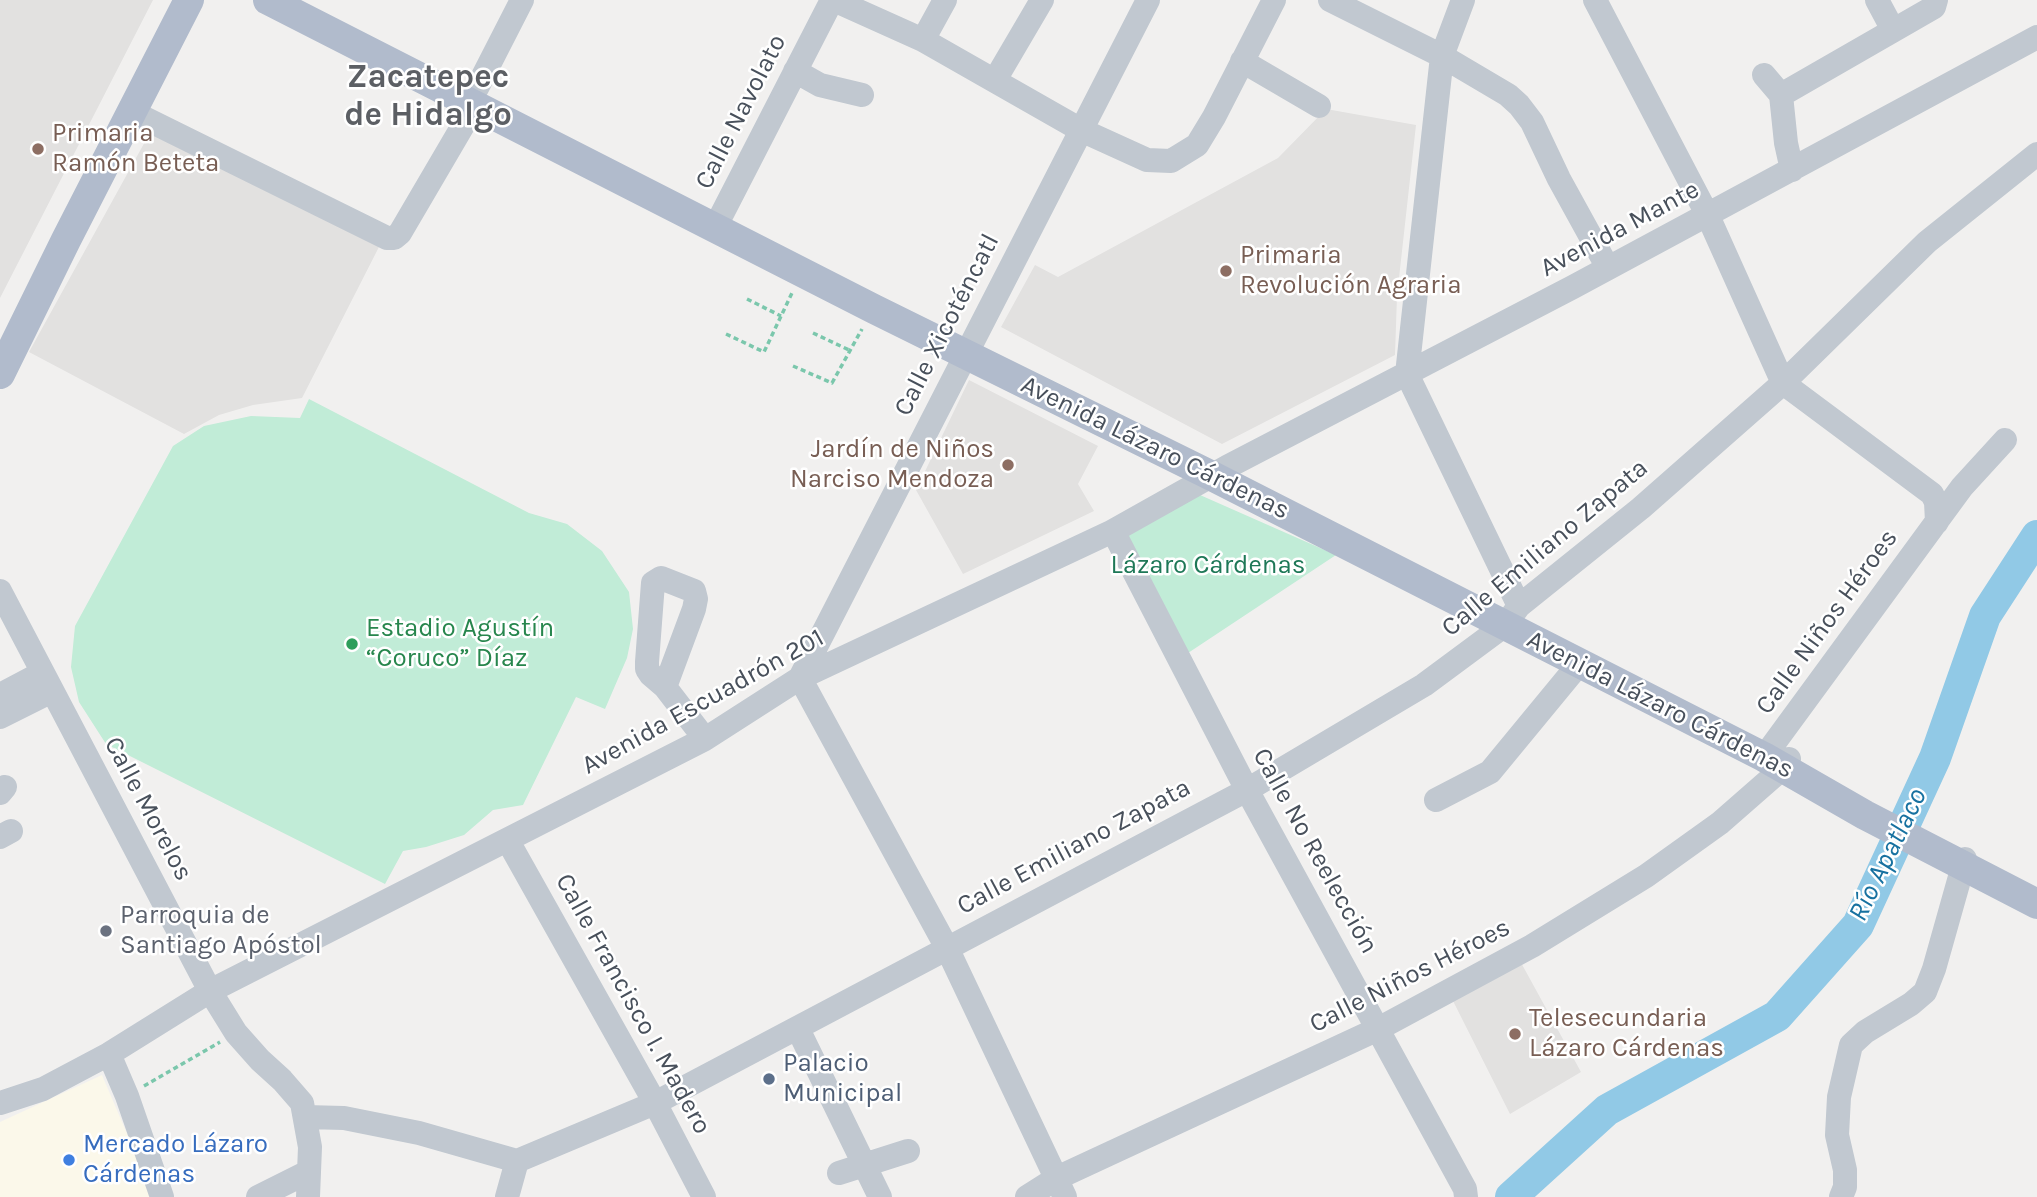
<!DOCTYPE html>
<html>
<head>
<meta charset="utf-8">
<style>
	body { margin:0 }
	canvas { display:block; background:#f1f0ef }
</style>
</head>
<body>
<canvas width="2037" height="1197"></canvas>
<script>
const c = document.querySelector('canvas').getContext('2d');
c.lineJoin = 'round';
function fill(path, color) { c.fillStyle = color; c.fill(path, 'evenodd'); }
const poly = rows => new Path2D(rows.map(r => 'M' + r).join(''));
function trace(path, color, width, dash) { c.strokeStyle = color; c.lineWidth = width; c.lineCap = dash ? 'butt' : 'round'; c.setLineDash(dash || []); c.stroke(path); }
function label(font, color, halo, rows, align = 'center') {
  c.font = font + ' Karla,sans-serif'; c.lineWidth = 5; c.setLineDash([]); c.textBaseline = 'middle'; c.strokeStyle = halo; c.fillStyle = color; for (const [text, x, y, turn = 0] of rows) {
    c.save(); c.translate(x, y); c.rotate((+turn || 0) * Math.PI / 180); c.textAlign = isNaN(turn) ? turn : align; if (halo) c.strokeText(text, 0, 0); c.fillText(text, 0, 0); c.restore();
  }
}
fill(poly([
	[102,1075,154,1197,0,1197,0,1122]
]), '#fbf8ea');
fill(poly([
	[0,0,153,0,0,298],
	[1326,109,1416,125,1397,296,1395,355,1222,444,1001,327,1035,265,1058,277,1278,158],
	[152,129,381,243,302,398,253,405,219,415,184,434,29,352],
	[969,380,1098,446,1078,484,1094,511,963,574,916,490],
	[1519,959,1581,1072,1510,1114,1451,997]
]), '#e2e1e0');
fill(poly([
	[309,399,529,513,567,524,602,551,629,592,633,629,627,658,605,709,576,697,523,805,493,810,464,835,426,847,403,851,385,884,106,744,79,702,71,667,75,626,173,446,204,426,251,416,300,418],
	[1200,495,1336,555,1185,655,1126,536]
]), '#c1ecd7');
trace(poly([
	[1511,1197,1607,1110,1777,1016,1858,925,1935,758,1985,616,2037,536]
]), '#91c9e6', 32);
trace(poly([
	[747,299,781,316],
	[813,333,849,350],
	[726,334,764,352,792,293],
	[793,366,832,383,862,329],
	[144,1086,220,1042]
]), '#7bc7ac', 3.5, [5, 3.5]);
trace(poly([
	[834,0,923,40,1081,130,1147,160,1171,161,1197,145,1214,117,1274,0],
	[1330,0,1442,56,1508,95,1519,105,1532,122,1559,179,1608,268],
	[1463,0,1442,56,1407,374,1519,606],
	[1595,0,1708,216,1783,383,1932,494,1936,502,1937,522],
	[1877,0,1893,30],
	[923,40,945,0],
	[1242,61,1319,106],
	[795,71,820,85,862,95],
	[1764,75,1781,95],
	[995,80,1042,0],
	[477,88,522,0],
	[1781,95,1934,7,1936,0],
	[1781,95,1786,143,1792,170],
	[132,112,387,238,394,238,400,233,475,105],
	[722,214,832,0],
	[1113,531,1247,790,1465,1189,1466,1197],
	[0,591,210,991,236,1033,260,1060,282,1080,302,1103,310,1147,308,1197],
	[665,687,651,675,647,669,647,662,653,583,661,578,694,591,696,599,694,609,665,687,705,739],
	[0,695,42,673],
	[0,717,52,691],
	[1764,757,1962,487,2005,440],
	[0,793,5,787],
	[1436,800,1490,772,1579,664],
	[0,837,11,831],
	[508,841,655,1103,704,1197],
	[798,1029,880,1197],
	[109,1054,127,1096,162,1197],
	[0,1103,43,1089,109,1054,210,991,705,739,800,678,1113,531,1227,467,1573,287,2037,37],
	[305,1117,344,1118,419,1133,517,1161,655,1103,1247,790,1424,685,1505,625,1519,606,1641,508,1783,383,1927,242,2037,154],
	[839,1173,908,1151],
	[258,1197,308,1172],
	[507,1197,517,1161],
	[1027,1197,1057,1178,1378,1029,1532,946,1646,876,1720,823,1784,767,1789,759],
	[1065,1197,947,948,800,678,1148,0],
	[1841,1197,1845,1187,1845,1170,1837,1135,1839,1097,1851,1045,1865,1032,1911,1004,1925,992,1934,969,1965,859]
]), '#c1c8d0', 24);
trace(poly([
	[268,0,874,309,1212,476,1764,757,1865,815,2037,904],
	[0,374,66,240,189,0]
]), '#b1bbcc', 30);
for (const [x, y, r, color] of [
	[38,149,7,"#8d6e63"],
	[1226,271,7,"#8d6e63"],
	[1008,465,7,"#8d6e63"],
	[352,644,7,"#2e9e5b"],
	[106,931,7,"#6b7280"],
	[1515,1034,7,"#8d6e63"],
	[769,1079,7,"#5c6f8a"],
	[69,1160,7,"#3f7fe0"]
]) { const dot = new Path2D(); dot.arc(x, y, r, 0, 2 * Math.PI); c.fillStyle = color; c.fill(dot); trace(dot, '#fff', 2.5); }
label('26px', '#48505b', '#fff', [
	["Calle Navolato",741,112,-63],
	["Avenida Mante",1620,229,-28],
	["Calle Xicoténcatl",947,325,-63],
	["Avenida Lázaro Cárdenas",1155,448,26],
	["Calle Emiliano Zapata",1545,548,-40],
	["Calle Niños Héroes",1827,622,-54],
	["Avenida Escuadrón 201",703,702,-29],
	["Avenida Lázaro Cárdenas",1660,705,27],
	["Calle Morelos",148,809,62],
	["Calle Emiliano Zapata",1074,847,-28],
	["Calle No Reelección",1315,851,61],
	["Calle Niños Héroes",1410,976,-27],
	["Calle Francisco I. Madero",633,1004,61]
]);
label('26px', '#785e54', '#fff', [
	["Primaria",52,134],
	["Ramón Beteta",52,164],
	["Primaria",1240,256],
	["Revolución Agraria",1240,286],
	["Jardín de Niños",994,450,"right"],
	["Narciso Mendoza",994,480,"right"],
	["Telesecundaria",1529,1019],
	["Lázaro Cárdenas",1529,1049]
], 'left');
label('26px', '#1e7857', '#fff', [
	["Lázaro Cárdenas",1208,566]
]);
label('26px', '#27864d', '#fff', [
	["Estadio Agustín",366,629],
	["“Coruco” Díaz",366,659]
], 'left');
label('26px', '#5b616d', '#fff', [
	["Parroquia de",120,916],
	["Santiago Apóstol",120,946]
], 'left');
label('26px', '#4e5e75', '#fff', [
	["Palacio",783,1064],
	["Municipal",783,1094]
], 'left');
label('26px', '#366cbe', '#fff', [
	["Mercado Lázaro",83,1145],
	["Cárdenas",83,1175]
], 'left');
label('italic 28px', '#1771a0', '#fff', [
	["Río Apatlaco",1888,855,-64]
]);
label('bold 33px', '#5c5f64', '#fff', [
	["Zacatepec",428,78],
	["de Hidalgo",428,116]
]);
</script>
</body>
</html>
